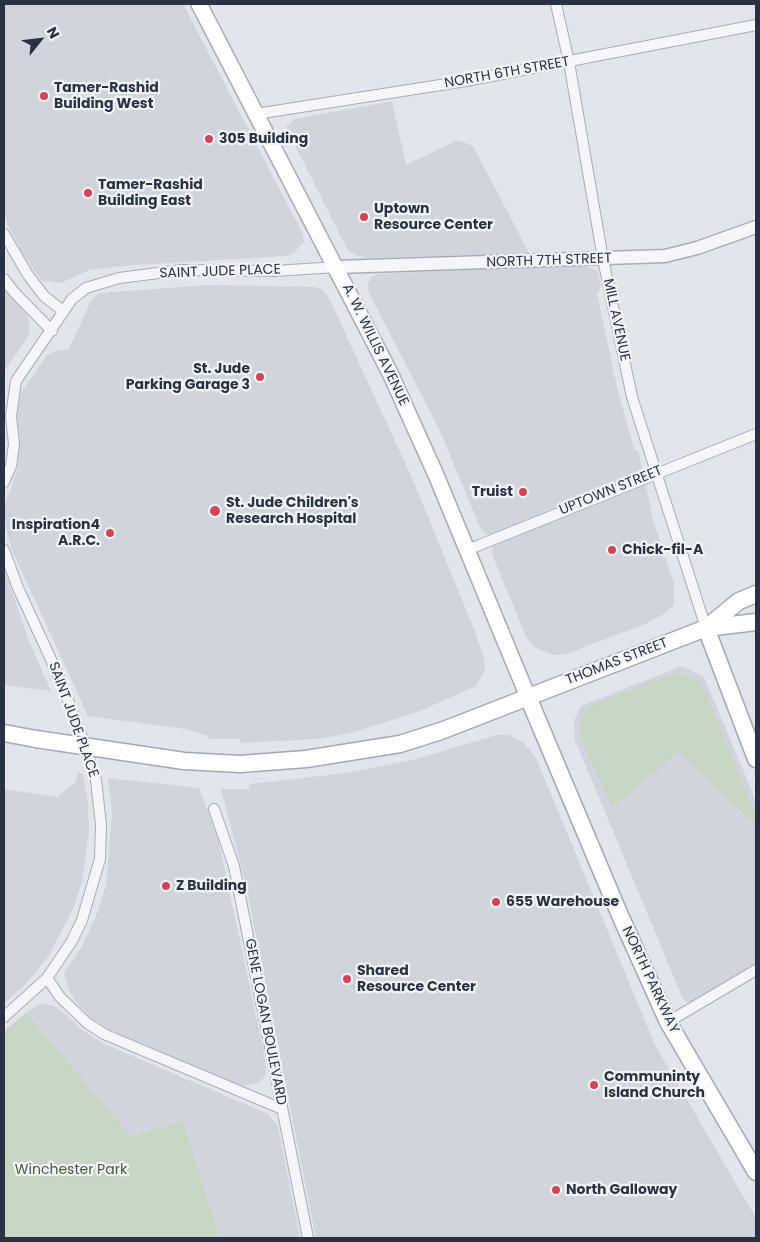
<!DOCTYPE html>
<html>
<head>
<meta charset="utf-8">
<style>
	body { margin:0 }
	#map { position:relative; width:760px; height:1242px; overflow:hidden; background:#e2e5eb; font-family:Poppins,sans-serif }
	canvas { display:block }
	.frame { position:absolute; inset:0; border:5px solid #293244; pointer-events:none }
	.north { position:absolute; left:15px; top:15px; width:50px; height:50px; -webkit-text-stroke:4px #f2f4f8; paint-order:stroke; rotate:61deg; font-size:14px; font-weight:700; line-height:20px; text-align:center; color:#293244 }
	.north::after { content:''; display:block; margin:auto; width:18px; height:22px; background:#293244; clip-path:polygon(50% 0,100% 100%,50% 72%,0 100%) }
</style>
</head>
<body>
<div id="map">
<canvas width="760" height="1242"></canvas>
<div class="frame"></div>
<div class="north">N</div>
</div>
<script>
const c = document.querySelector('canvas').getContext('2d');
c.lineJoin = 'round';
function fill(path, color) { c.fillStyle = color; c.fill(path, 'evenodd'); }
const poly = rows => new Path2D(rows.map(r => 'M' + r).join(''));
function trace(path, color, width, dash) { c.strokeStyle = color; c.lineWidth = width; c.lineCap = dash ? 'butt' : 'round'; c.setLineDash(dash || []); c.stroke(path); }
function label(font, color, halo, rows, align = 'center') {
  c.font = font + ' Poppins,sans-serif'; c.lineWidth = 4.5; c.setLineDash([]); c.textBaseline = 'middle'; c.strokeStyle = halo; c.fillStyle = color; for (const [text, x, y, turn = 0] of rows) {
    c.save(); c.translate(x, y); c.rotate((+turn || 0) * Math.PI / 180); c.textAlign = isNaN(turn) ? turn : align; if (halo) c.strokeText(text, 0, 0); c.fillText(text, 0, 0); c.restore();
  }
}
fill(poly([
	[4,4,183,4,302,232,304,241,294,253,286,256,134,265,89,270,61,283,42,281,21,251,4,217],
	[392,101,406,165,458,140,473,146,529,253,367,258,355,255,347,249,286,127,295,119],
	[583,265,598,271,601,286,597,294,617,387,634,449,638,451,642,468,638,474,490,535,484,533,479,525,440,431,368,291,368,284,371,277,378,274],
	[210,285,315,287,322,290,329,298,412,478,474,629,484,658,485,669,476,686,420,711,347,734,318,739,241,743,240,739,209,739,208,736,185,729,88,716,27,583,11,548,4,520,4,502,9,494,17,470,20,439,16,414,20,394,47,355,56,351,69,349,91,301,99,293],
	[4,287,27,315,30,325,29,335,4,371],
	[646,485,652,517,674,584,674,605,664,614,645,624,566,654,553,655,536,648,526,637,492,554,492,548,496,543,623,491],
	[4,569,29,641,51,691,4,685],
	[682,666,704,677,756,801,756,963,695,1001,687,1002,683,999,575,740,574,721,581,706],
	[497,735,509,735,524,743,536,758,655,1045,756,1218,756,1238,316,1238,247,890,221,789,250,789,249,784,347,773,412,760],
	[78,773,83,774,88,802,89,831,82,882,73,909,48,957,24,986,4,1004,4,789,57,797,75,783],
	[108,778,199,788,218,838,264,1053,266,1068,265,1076,259,1083,242,1086,111,1030,92,1019,76,1002,69,990,64,973,82,946,96,916,106,886,112,812],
	[44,1004,54,1006,67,1015,81,1029,102,1043,268,1114,278,1126,300,1238,220,1238,183,1121,131,1136,26,1013,35,1006]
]), '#d0d4dd');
fill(poly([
	[682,674,700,682,707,696,756,816,752,821,678,752,612,808,578,731,587,708,643,684,672,675],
	[26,1013,131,1136,183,1121,220,1238,4,1238,4,1031]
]), '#c7d5c3');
const minor = poly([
	[556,4,569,62,603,259,632,397,706,628],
	[256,114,466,81,756,25],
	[4,234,28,275,44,296,63,311],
	[4,279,14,292,52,331],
	[4,482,11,466,14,444,11,416,16,381,72,299,86,288,119,278,182,270,274,271,337,267],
	[4,550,18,588,60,679,86,748,96,780,101,825,100,859,82,920,72,941,47,978,4,1017],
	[467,550,756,434],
	[214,809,234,866,308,1238],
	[47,978,60,997,87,1023,104,1034,282,1109],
	[668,1022,756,970]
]);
const tertiary = poly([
	[337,267,665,256,697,248,756,227]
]);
const secondary = poly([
	[199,4,390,373,436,475,528,697]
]);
const primary = poly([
	[706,628,756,759],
	[706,628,739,601,756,594],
	[528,697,619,913,668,1022,756,1172],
	[4,733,36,739],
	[240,764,306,759,400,744,441,731,706,628,756,622]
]);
trace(minor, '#a7acb6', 12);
trace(tertiary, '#a7acb6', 15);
trace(secondary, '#a7acb6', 18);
trace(primary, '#a1a9b7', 19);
trace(minor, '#f5f6f9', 10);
trace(tertiary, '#f5f6f9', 12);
trace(secondary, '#fff', 15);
trace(primary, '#fff', 16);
const primaryBridge = poly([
	[36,739,184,761,240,764]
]);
trace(primaryBridge, '#a1a9b7', 19, []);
trace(primaryBridge, '#fff', 16);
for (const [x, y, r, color] of [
	[44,96,5,"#d34555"],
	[209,139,5,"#d34555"],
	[88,193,5,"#d34555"],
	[364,217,5,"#d34555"],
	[260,377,5,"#d34555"],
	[523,492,5,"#d34555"],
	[215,511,6,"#d34555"],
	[110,533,5,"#d34555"],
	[612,550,5,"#d34555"],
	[166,886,5,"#d34555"],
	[496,902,5,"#d34555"],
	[347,979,5,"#d34555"],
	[594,1085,5,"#d34555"],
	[556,1190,5,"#d34555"]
]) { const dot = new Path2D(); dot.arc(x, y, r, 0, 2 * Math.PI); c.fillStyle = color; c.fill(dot); trace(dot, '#f2f4f8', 2); }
label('14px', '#293244', '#f2f4f8', [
	["NORTH 6TH STREET",507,73,-10],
	["NORTH 7TH STREET",549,261,-2],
	["SAINT JUDE PLACE",220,272,-2],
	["MILL AVENUE",616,320,78],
	["A. W. WILLIS AVENUE",375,345,64],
	["UPTOWN STREET",611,491,-22],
	["THOMAS STREET",617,662,-21],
	["SAINT JUDE PLACE",73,720,70],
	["NORTH PARKWAY",650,980,65],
	["GENE LOGAN BOULEVARD",265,1022,79]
]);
label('bold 14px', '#293244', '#f2f4f8', [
	["Tamer-Rashid",54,88],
	["Building West",54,104],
	["305 Building",219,139],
	["Tamer-Rashid",98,185],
	["Building East",98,201],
	["Uptown",374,209],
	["Resource Center",374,225],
	["St. Jude",250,369,"right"],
	["Parking Garage 3",250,385,"right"],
	["Truist",513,492,"right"],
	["St. Jude Children's",226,503],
	["Research Hospital",226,519],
	["Inspiration4",100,525,"right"],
	["A.R.C.",100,541,"right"],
	["Chick-fil-A",622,550],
	["Z Building",176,886],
	["655 Warehouse",506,902],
	["Shared",357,971],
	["Resource Center",357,987],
	["Communinty",604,1077],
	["Island Church",604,1093],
	["North Galloway",566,1190]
], 'left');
label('14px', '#3d6036', '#f2f4f8', [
	["Winchester Park",71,1170]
]);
</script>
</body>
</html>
